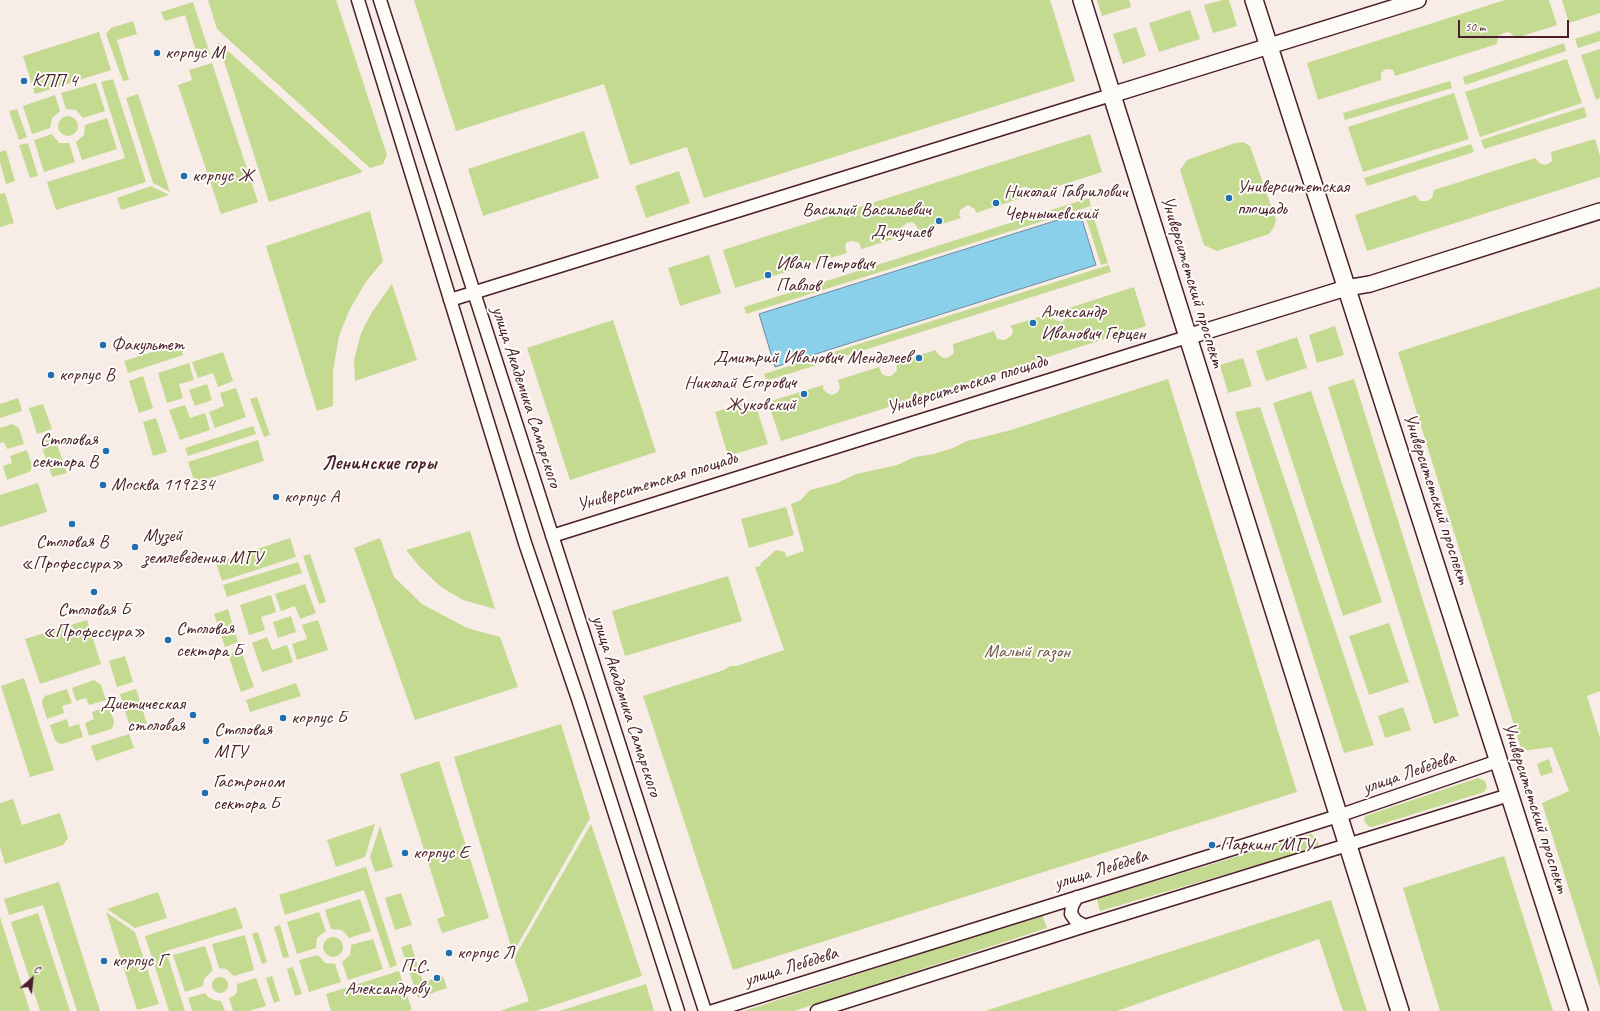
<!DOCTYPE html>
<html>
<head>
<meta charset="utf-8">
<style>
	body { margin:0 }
	#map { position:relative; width:1600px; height:1011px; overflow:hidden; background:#f8ece6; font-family:Caveat,sans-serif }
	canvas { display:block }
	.north { position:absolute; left:12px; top:959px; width:40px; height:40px; -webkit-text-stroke:3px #fdfcf7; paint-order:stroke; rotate:27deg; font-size:11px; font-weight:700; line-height:16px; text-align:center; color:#4a1f2b }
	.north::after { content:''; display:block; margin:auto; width:14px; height:18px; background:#4a1f2b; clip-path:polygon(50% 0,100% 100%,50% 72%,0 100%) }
	.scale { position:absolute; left:1458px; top:20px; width:111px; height:18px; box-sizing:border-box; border:2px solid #4a1f2b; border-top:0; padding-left:5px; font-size:12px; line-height:14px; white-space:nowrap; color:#4a1f2b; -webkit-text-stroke:3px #fdfcf7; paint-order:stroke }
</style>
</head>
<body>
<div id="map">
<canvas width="1600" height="1011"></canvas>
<div class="north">С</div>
<div class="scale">50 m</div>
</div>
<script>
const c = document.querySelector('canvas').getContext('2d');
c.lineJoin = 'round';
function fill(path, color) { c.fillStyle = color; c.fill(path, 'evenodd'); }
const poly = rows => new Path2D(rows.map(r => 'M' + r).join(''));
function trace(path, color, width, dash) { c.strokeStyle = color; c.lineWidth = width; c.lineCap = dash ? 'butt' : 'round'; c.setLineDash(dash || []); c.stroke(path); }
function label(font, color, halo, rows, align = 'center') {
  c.font = font + ' Caveat,sans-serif'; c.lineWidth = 4; c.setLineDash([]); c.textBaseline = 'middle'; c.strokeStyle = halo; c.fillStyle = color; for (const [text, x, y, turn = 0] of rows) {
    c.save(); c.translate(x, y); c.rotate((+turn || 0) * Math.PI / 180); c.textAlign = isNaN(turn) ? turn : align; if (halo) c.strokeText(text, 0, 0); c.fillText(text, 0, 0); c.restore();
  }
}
fill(poly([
	[208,0,336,0,387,155,383,164,370,168,217,29],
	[414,0,1050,0,1075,81,704,198,687,147,630,165,604,84,456,131],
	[1097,0,1129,0,1131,7,1102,16],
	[1223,0,1229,0,1237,26,1213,33,1204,5],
	[1505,0,1549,0,1557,25,1516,38,1509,32,1504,33,1498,36,1497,44,1395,76,1393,70,1386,69,1381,73,1381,80,1318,100,1307,63],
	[1562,0,1600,0,1600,13,1569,23],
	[193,2,210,54,198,58,185,15,165,21,161,12],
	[1190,10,1200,39,1159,52,1149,23],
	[133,21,137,34,117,40,129,80,123,81,106,34,111,28],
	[1136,27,1146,56,1123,64,1113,34],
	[1600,31,1600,41,1578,48,1575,39],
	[99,32,111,70,35,94,23,56],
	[218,42,363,172,269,202],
	[1564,43,1566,51,1465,85,1463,77],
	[1600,49,1600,98,1596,100,1581,55],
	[1567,59,1582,103,1480,137,1465,92],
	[212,63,258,202,221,214,178,85,192,80,189,70],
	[113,79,146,182,56,210,47,182,125,158,101,82],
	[1450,81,1452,88,1345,120,1343,113],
	[96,83,105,111,83,118,76,110,66,109,61,93],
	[1454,93,1469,139,1363,172,1348,127],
	[138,94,170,192,153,183,126,98],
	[55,95,60,111,52,118,50,128,32,134,23,106],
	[1584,107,1587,117,1484,149,1481,140],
	[17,109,27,137,19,140,9,111],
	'58 126a10 10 0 1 1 20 0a10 10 0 1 1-20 0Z',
	[107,118,117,149,82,160,76,142,84,135,85,125],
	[584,131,599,178,483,216,468,169],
	[52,134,59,143,69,143,75,162,44,172,34,140],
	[1090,134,1102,172,1033,194,1030,189,1027,187,1023,187,1019,189,1017,193,1018,199,976,213,975,209,968,205,960,210,959,214,961,218,919,231,915,224,912,222,907,223,902,227,903,236,861,249,860,244,857,242,851,241,847,242,845,246,847,253,804,266,801,260,794,259,788,263,789,271,735,288,723,250],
	[1595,139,1600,156,1600,177,1367,251,1355,215,1415,195,1420,201,1427,201,1432,198,1434,190,1535,158,1539,163,1546,165,1552,161,1551,152],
	[1243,142,1250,146,1276,220,1274,227,1269,234,1217,251,1204,245,1180,170,1187,160,1235,143],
	[28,143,38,176,30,178,19,145],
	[1471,144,1474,152,1367,186,1364,178],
	[6,150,15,181,6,184,0,162,0,152],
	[679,171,690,203,646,218,635,186],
	[151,186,169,195,121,210,117,198],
	[5,193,14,223,0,227,0,194],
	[1089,198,1091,206,746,314,744,307],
	[1091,209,1108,263,1101,265,1084,212],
	[370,211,383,261,365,283,349,311,339,336,333,371,333,406,317,411,266,246],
	[709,255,721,293,680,306,668,268],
	[1109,265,1111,272,766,381,764,374],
	[392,284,417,360,355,381,354,360,361,333,372,312],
	[1134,287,1146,326,781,441,768,402,823,385,823,389,827,393,831,395,835,394,838,392,840,387,838,380,879,367,882,374,886,376,891,376,897,371,896,362,936,350,937,353,940,356,944,358,948,358,954,353,953,344,994,331,997,339,1005,340,1012,335,1013,330,1010,326,1052,313,1052,317,1055,320,1062,322,1068,316,1066,309],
	[1600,287,1600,691,1587,696,1600,738,1600,988,1542,803,1569,791,1552,747,1522,751,1398,352],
	[613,320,656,452,570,480,527,348],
	[1335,326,1344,355,1317,363,1309,335],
	[1297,337,1307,368,1266,381,1256,351],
	[180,343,183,355,128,373,124,361],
	[223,352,233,381,218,387,213,373,198,378,192,362],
	[1243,358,1252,386,1228,393,1220,365],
	[189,363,194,380,179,384,183,398,167,403,158,373],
	[143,376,153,408,139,413,129,381],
	[1168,379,1297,792,733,970,643,696,724,670,730,666,737,666,784,650,755,567,761,566,760,564,776,550,785,552,786,557,804,551,791,504,801,500,810,490,837,483,856,474,897,465,915,457,934,454,953,448,967,441,1011,430],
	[1354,379,1459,716,1434,724,1328,387],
	[207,384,212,400,195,406,189,390],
	[236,388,246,417,215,428,209,412,224,406,220,393],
	[1311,391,1382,602,1343,616,1273,403],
	[257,397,270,435,264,437,250,399],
	[18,398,22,411,0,418,0,404],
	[754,400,768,444,728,456,715,412],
	[43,404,52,429,37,434,29,408],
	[185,405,190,418,205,413,210,430,180,440,169,410],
	[1260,407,1374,745,1344,753,1235,412],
	[156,418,167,452,153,456,143,422],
	[12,424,19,428,24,444,7,449,4,442,0,443,0,428],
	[253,426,256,434,188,456,185,448],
	[54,436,67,473,52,477,40,441],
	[258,440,264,461,195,483,188,462],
	[27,450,32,465,31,470,29,472,7,480,3,466,12,463,10,456],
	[38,483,47,512,0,527,0,495],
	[786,507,794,535,749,548,741,519],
	[470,531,495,609,463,600,441,587,419,566,406,550],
	[290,538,296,557,222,581,216,563],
	[380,538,394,577,422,604,467,628,500,637,518,687,415,720,354,548],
	[310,554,326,602,319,604,303,556],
	[298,562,302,573,227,597,223,585],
	[728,576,742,621,625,656,612,611],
	[305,584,316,613,300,619,295,606,281,611,275,594],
	[271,595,276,612,261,617,265,630,249,635,240,605],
	[228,609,238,642,225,647,214,614],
	[291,616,296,632,278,638,273,622],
	[87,620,101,664,40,684,25,639],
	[318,620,328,650,297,660,292,644,307,639,302,625],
	[1389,623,1409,682,1369,695,1349,636],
	[267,637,272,650,287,645,293,662,262,672,252,643],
	[241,650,254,687,241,692,228,654],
	[125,656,133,682,117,687,109,661],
	[24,678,54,770,30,777,1,686],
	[94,680,101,685,106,700,89,705,86,698,76,701,72,688],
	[296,683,301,696,250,712,246,700],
	[67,689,72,703,62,706,64,713,47,719,42,703,43,699,45,696],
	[136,689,147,724,131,730,120,694],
	[109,706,114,721,113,726,111,729,89,736,85,723,94,719,92,712],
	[1403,707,1411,730,1385,738,1378,716],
	[67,719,69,727,79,724,83,737,62,744,58,743,55,740,50,725],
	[561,724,590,818,513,953,454,757],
	[129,734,134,748,96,761,91,746],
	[1549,759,1553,772,1541,776,1537,764],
	[439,761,489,918,442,933,437,919,445,916,400,774],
	[1478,778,1485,781,1487,787,1484,792,1372,827,1368,826,1364,820,1365,816],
	[13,799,22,825,60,813,68,838,63,845,5,864,0,847,0,803],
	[375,824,365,857,336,867,327,840],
	[591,824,642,976,536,1011,500,1011,529,1001,514,958],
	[380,826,393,867,375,872,370,857],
	[1311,834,1317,839,1319,845,1315,848,1100,911,1097,899],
	[1504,856,1553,1011,1440,1011,1403,888],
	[366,867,397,965,390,968,364,890,285,915,279,895],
	[59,882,100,1011,77,1011,43,905,9,915,4,899],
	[158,892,167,918,135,928,107,909],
	[401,893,412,925,395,930,385,898],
	[360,899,371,931,349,938,342,930,331,929,325,910],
	[1331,900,1367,1011,1343,1011,1319,939,1117,1011,985,1011],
	[236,907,243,928,166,951,185,1011,169,1011,145,936],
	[106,912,135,932,159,1004,137,1010],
	[319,912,326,931,317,938,316,948,297,954,287,922],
	[38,913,70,1011,40,1011,11,922],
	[1042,914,1047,928,794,1011,744,1011],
	[0,917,30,1011,0,1011],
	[280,925,289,957,283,958,274,927],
	[258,932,267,962,262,964,252,934],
	[245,935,254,970,234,976,226,969,219,968,212,944],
	'323 947a10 10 0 1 1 20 0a10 10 0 1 1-20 0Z',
	[373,939,383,969,348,980,342,962,350,955,351,945],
	[411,944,423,982,443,976,447,988,418,998,401,947],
	[205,946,213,970,204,979,203,986,185,992,173,955],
	[318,955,325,963,335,964,341,982,309,992,299,960],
	[293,967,302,994,295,996,287,969],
	[399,971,412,1010,408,1011,331,1011,326,994],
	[272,976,280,1001,274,1003,266,978],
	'212 985a8 8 0 1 1 16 0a8 8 0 1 1-16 0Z',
	[256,978,266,1006,249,1011,233,1011,229,998,234,996,237,992,237,984],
	[646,984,654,1011,559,1011],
	[205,993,208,997,214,1000,221,1001,225,1011,192,1011,188,998]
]), '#c3da90');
const water = poly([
	[1080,213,1096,265,775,367,759,314,1080,213]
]);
fill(water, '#8ad0eb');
trace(water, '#70899e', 1);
const minor = poly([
	[358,0,525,543,578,699,678,1011],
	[380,0,705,1011],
	[450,300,1111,95],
	[552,536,1187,337],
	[1077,897,1072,906,1071,914,1076,921,1085,926],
	[713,1011,1338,816,1498,761],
	[817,1011,1085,926,1509,795]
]);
const tertiary = poly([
	[1111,95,1418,0],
	[1187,337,1346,288,1370,284,1600,211]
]);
const secondary = poly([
	[1082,0,1400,1011],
	[1254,0,1579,1011]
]);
trace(minor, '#4a1f2b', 15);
trace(tertiary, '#4a1f2b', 18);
trace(secondary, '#4a1f2b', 20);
trace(minor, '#fdfcf7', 12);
trace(tertiary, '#fdfcf7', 15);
trace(secondary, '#fdfcf7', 17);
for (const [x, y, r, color] of [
	[157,53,4,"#1f6fb2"],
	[24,81,4,"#1f6fb2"],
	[184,176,4,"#1f6fb2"],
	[1229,198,4,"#1f6fb2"],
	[996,203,4,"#1f6fb2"],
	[939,221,4,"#1f6fb2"],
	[768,275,4,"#1f6fb2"],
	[1033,323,4,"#1f6fb2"],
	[103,345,4,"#1f6fb2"],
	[919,358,4,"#1f6fb2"],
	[51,375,4,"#1f6fb2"],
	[804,394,4,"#1f6fb2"],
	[106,451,4,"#1f6fb2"],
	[103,485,4,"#1f6fb2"],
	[276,497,4,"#1f6fb2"],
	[72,524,4,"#1f6fb2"],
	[135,547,4,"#1f6fb2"],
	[94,592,4,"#1f6fb2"],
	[168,640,4,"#1f6fb2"],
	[193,715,4,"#1f6fb2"],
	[283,718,4,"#1f6fb2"],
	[206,741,4,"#1f6fb2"],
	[205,793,4,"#1f6fb2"],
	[1212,845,4,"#1f6fb2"],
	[405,853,4,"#1f6fb2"],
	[449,953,4,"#1f6fb2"],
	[104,961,4,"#1f6fb2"],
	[437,978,4,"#1f6fb2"]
]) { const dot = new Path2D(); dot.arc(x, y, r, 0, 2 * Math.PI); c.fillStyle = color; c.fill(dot); trace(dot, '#fdfcf7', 1.5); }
label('19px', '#4a1f2b', '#fdfcf7', [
	["корпус М",165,53],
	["КПП 4",32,81],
	["корпус Ж",192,176],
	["Университетская",1237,187],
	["площадь",1237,209],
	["Николай Гаврилович",1004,192],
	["Чернышевский",1004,214],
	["Василий Васильевич",931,210,"right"],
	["Докучаев",931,232,"right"],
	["Иван Петрович",776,264],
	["Павлов",776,286],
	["Александр",1041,312],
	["Иванович Герцен",1041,334],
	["Факультет",111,345],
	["Дмитрий Иванович Менделеев",911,358,"right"],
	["корпус В",59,375],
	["Николай Егорович",796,383,"right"],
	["Жуковский",796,405,"right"],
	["Столовая",98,440,"right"],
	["сектора В",98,462,"right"],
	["Москва 119234",111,485],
	["корпус А",284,497],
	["Музей",143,536],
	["землеведения МГУ",143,558],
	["Столовая В",72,542,"center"],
	["«Профессура»",72,564,"center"],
	["Столовая Б",94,610,"center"],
	["«Профессура»",94,632,"center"],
	["Столовая",176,629],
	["сектора Б",176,651],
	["Диетическая",185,704,"right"],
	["столовая",185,726,"right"],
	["корпус Б",291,718],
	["Столовая",214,730],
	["МГУ",214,752],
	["Гастроном",213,782],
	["сектора Б",213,804],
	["Паркинг МГУ",1220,845],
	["корпус Е",413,853],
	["корпус Л",457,953],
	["корпус Г",112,961],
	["П.С.",429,967,"right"],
	["Александрову",429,989,"right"]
], 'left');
label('19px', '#4a1f2b', '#fdfcf7', [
	["Университетский проспект",1192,282,73],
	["Университетская площадь",967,385,-17],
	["улица Академика Самарского",526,397,72],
	["Университетская площадь",657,482,-17],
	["Университетский проспект",1436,499,72],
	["улица Академика Самарского",626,706,72],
	["улица Лебедева",1409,773,-19],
	["Университетский проспект",1535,808,72],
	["улица Лебедева",1101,870,-17],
	["улица Лебедева",791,967,-17]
]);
label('19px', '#6e5749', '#fdfcf7', [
	["Малый газон",1027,652]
]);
label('bold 20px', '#4a1f2b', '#fdfcf7', [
	["Ленинские горы",379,464]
]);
</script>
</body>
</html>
